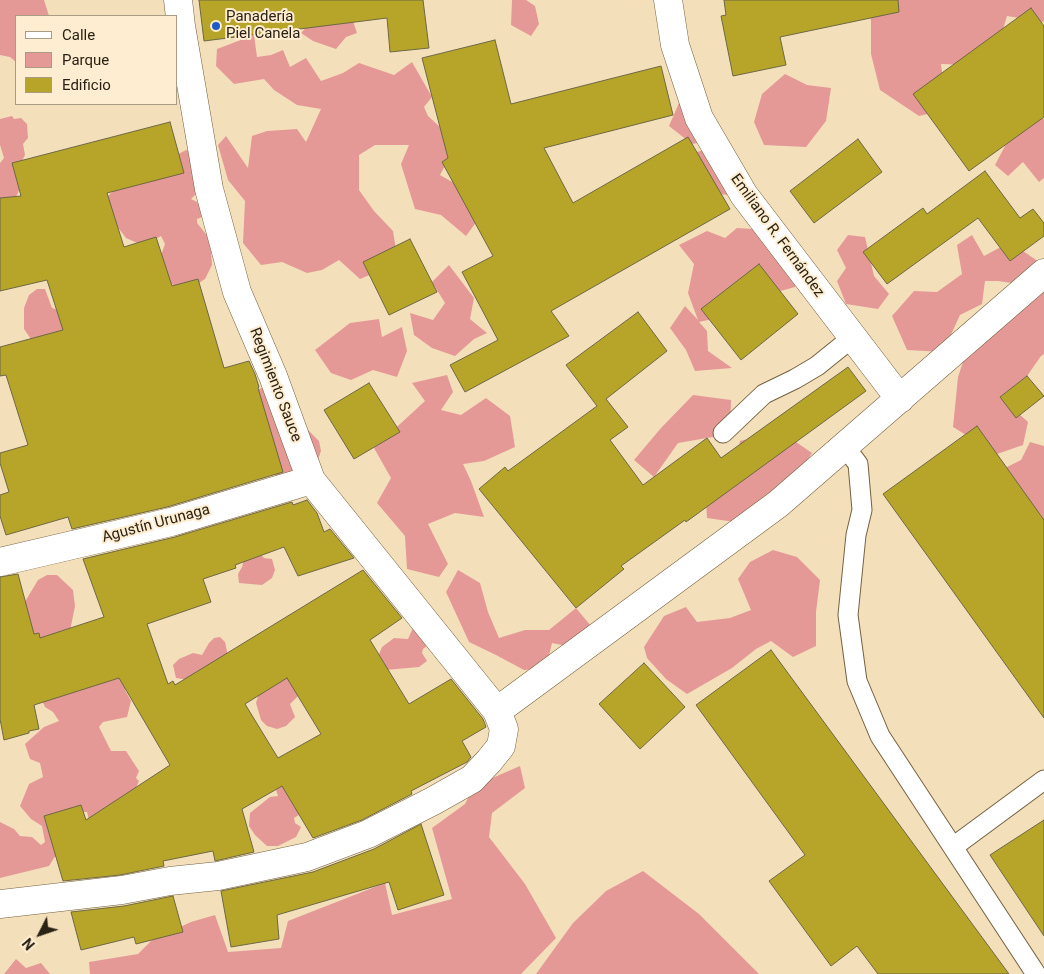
<!DOCTYPE html>
<html>
<head>
<meta charset="utf-8">
<style>
	body { margin:0 }
	#map { position:relative; width:1044px; height:974px; overflow:hidden; background:#f4dfbb; font-family:Roboto,sans-serif }
	canvas { display:block }
	.legend { position:absolute; left:15px; top:15px; width:162px; height:90px; box-sizing:border-box; background:#feedd0; border:1px solid #a99c85; margin:0; padding:6px 9px; list-style:none; font-size:15px; color:#2a2214 }
	.legend li { display:flex; align-items:center; gap:10px; height:25px }
	.legend b { width:25px; border:1px solid #a99c85 }
	.north { position:absolute; left:15px; top:909px; width:50px; height:50px; -webkit-text-stroke:4px #feedd0; paint-order:stroke; rotate:229deg; font-size:14px; font-weight:700; line-height:20px; text-align:center; color:#2a2214 }
	.north::after { content:''; display:block; margin:auto; width:18px; height:22px; background:#2a2214; clip-path:polygon(50% 0,100% 100%,50% 72%,0 100%) }
</style>
</head>
<body>
<div id="map">
<canvas width="1044" height="974"></canvas>
<ul class="legend">
<li><b style="height:6px;background:#fff"></b>Calle</li>
<li><b style="height:14px;background:#e59997"></b>Parque</li>
<li><b style="height:14px;background:#b6a529"></b>Edificio</li>
</ul>
<div class="north">N</div>
</div>
<script>
const c = document.querySelector('canvas').getContext('2d');
c.lineJoin = 'round';
function fill(path, color) { c.fillStyle = color; c.fill(path, 'evenodd'); }
const poly = rows => new Path2D(rows.map(r => 'M' + r).join(''));
function trace(path, color, width, dash) { c.strokeStyle = color; c.lineWidth = width; c.lineCap = dash ? 'butt' : 'round'; c.setLineDash(dash || []); c.stroke(path); }
function label(font, color, halo, rows, align = 'center') {
  c.font = font + ' Roboto,sans-serif'; c.lineWidth = 4; c.setLineDash([]); c.textBaseline = 'middle'; c.strokeStyle = halo; c.fillStyle = color; for (const [text, x, y, turn = 0] of rows) {
    c.save(); c.translate(x, y); c.rotate((+turn || 0) * Math.PI / 180); c.textAlign = isNaN(turn) ? turn : align; if (halo) c.strokeText(text, 0, 0); c.fillText(text, 0, 0); c.restore();
  }
}
fill(poly([
	[0,0,44,0,49,16,16,16,16,62,10,57,0,55],
	[512,0,526,0,535,6,539,24,531,36,511,25],
	[867,0,1044,0,1044,22,1007,16,1001,36,968,65,941,64,944,87,944,110,919,116,880,90,871,54,871,21],
	[352,18,357,33,346,37,336,49,313,41,301,33,314,19],
	[254,35,257,57,271,55,283,50,290,67,306,58,321,81,343,73,359,63,394,75,412,62,432,97,424,107,428,116,453,139,449,158,440,175,454,183,469,186,488,206,466,236,441,215,415,209,401,164,409,145,375,145,359,155,359,190,374,211,393,231,398,263,360,279,339,260,322,270,307,273,282,262,261,265,243,243,245,201,228,180,218,145,226,136,248,168,252,136,267,131,297,129,306,142,321,109,297,105,274,90,264,79,234,84,216,66,217,49],
	[785,74,807,85,831,88,826,121,806,147,764,145,754,122,762,94],
	[692,95,715,140,692,144,669,126,679,103],
	[12,116,14,119,21,118,27,124,28,138,23,144,25,155,18,169,23,181,17,195,0,217,0,163,4,158,0,145,0,119],
	[1042,118,1044,119,1044,178,1039,182,1023,162,1008,176,995,165,1015,127],
	[714,147,733,186,727,195,707,192,692,163,697,152],
	[186,150,195,154,200,190,191,199,197,202,201,208,202,217,197,219,197,223,210,239,212,265,205,279,191,288,179,289,155,272,165,244,161,236,144,246,126,238,110,217,108,196,130,174,161,163],
	[737,228,768,230,802,275,795,287,759,297,722,317,699,322,707,331,708,351,732,368,695,371,686,350,670,328,685,306,698,320,688,293,694,264,679,245,707,231,725,238],
	[848,235,865,237,874,276,889,294,878,309,846,304,837,281,846,268,837,250],
	[972,235,984,256,1010,242,1039,262,1019,284,998,281,985,281,982,304,960,315,943,352,907,350,892,316,914,291,937,292,962,274,957,245],
	[449,265,474,298,470,319,487,333,474,339,455,356,432,348,414,335,410,313,433,320,445,303,432,282],
	[1044,285,1044,354,1041,356,1027,376,1000,397,1028,422,1023,445,997,454,953,427,958,377,965,356],
	[37,289,45,289,52,308,68,313,83,309,41,354,24,329,24,308,29,295],
	[379,319,382,337,402,327,407,351,397,377,373,370,351,380,331,373,315,350,350,323],
	[447,375,453,392,441,410,461,415,486,398,510,416,515,447,484,461,463,464,471,481,484,517,455,513,428,524,448,564,439,577,407,569,405,536,377,503,391,478,374,448,425,401,412,383],
	[262,388,265,389,299,426,309,431,319,441,321,451,315,468,283,482,266,466,256,390],
	[693,395,731,400,730,434,678,443,654,477,634,460,661,428],
	[780,431,812,453,778,504,735,522,707,518,705,484,735,465,740,441],
	[1030,442,1044,446,1044,522,1041,515,999,471,1021,460],
	[773,550,797,557,820,580,816,612,816,646,793,657,771,641,756,649,732,668,687,694,666,679,647,658,644,647,664,616,686,607,697,622,730,618,751,610,738,579,750,562],
	[258,551,264,558,272,559,275,570,272,578,262,585,239,583,238,574,242,567,245,556],
	[458,570,480,583,488,612,499,638,525,630,549,630,576,608,591,626,577,648,552,643,546,668,524,670,496,655,469,642,446,592],
	[47,575,57,575,73,590,75,606,69,636,37,648,17,615,38,580],
	[434,616,442,620,448,629,423,649,422,653,427,661,419,667,385,670,377,659,382,647,394,638,408,639,416,621],
	[220,637,225,642,228,656,189,680,176,678,173,665,179,659,193,653,202,655,209,643,214,638],
	[117,652,128,685,125,690,131,701,127,717,103,722,99,727,111,751,126,751,139,771,136,778,139,781,133,795,91,828,87,812,75,812,65,847,54,858,49,866,0,878,0,822,14,829,20,836,32,837,41,845,45,842,42,826,31,819,20,806,29,784,43,777,40,763,30,759,25,744,44,727,59,721,53,712,45,707,40,696],
	[289,661,300,694,290,704,295,717,286,726,277,729,267,726,261,720,256,703,260,690],
	[520,766,525,788,492,813,489,837,525,884,556,938,521,974,90,974,89,962,138,954,152,940,191,922,215,915,228,952,281,948,288,921,385,883,392,915,452,899,432,828,465,804,474,786],
	[291,778,307,810,294,818,295,823,301,827,296,837,278,846,267,846,255,835,249,826,250,813,270,797,278,796,275,787],
	[643,871,699,914,759,974,536,974,573,923,606,891],
	[16,959,26,968,41,963,50,974,4,974]
]), '#e59997');
const building = poly([
	[199,0,423,0,429,48,390,52,387,18,204,41,199,0],
	[724,0,898,0,899,12,780,37,786,65,733,76,721,16,726,15,724,0],
	[1031,8,1044,26,1044,117,969,171,913,94,1031,8],
	[495,40,511,104,661,66,673,115,544,148,573,203,688,137,730,209,551,311,569,336,465,392,450,365,498,340,462,272,493,256,442,162,448,158,422,58,495,40],
	[170,122,184,173,107,193,124,247,156,237,172,286,198,279,224,368,249,361,255,374,259,387,258,388,283,472,167,507,72,529,68,517,6,535,0,516,0,495,9,492,0,463,0,453,28,445,6,375,0,376,0,347,63,330,47,280,0,291,0,198,21,196,12,163,170,122],
	[858,139,882,172,814,223,790,191,858,139],
	[985,171,1020,218,1033,209,1044,223,1044,236,1010,261,978,218,887,284,863,252,923,208,927,214,985,171],
	[410,239,437,292,389,315,363,262,410,239],
	[759,264,798,314,741,360,701,309,759,264],
	[638,312,667,351,606,399,628,427,610,440,643,485,707,438,721,458,848,367,866,391,686,522,685,520,621,566,624,569,576,608,479,489,505,467,508,471,597,406,566,365,638,312],
	[1027,376,1044,396,1016,418,1000,397,1027,376],
	[369,383,400,432,354,459,324,410,369,383],
	[977,426,1044,520,1044,718,883,494,977,426],
	[307,500,317,513,324,532,330,529,354,558,298,576,284,547,235,565,236,568,203,579,211,602,147,624,168,684,173,681,175,685,363,570,402,618,370,640,409,704,451,679,483,719,486,727,462,741,471,757,467,762,411,791,412,794,362,820,313,838,282,786,242,809,254,852,215,861,213,851,163,861,164,866,120,875,63,881,44,816,81,805,86,820,170,765,119,678,34,705,39,729,29,731,29,733,4,740,0,719,0,577,18,574,34,634,39,633,40,638,104,617,83,559,175,537,292,502,293,505,307,500],
	[287,678,321,734,278,758,245,704,287,678],
	[771,650,1009,974,878,974,857,946,831,966,769,881,805,855,696,705,771,650],
	[644,663,685,707,640,749,599,704,644,663],
	[1044,820,1044,936,990,855,1044,820],
	[421,824,444,895,398,910,389,882,277,915,279,939,231,947,221,891,313,872,374,849,421,824],
	[173,896,183,932,136,944,134,937,81,950,71,912,124,906,173,896]
]);
fill(building, '#b6a529');
trace(building, '#6d6844', 1);
const lane = poly([
	[723,433,764,394,795,379,817,366,853,337],
	[845,447,858,464,862,510,856,535,848,615,857,681,880,736,1036,974],
	[953,847,1044,780]
]);
const street = poly([
	[668,0,675,45,699,118,744,195,900,399],
	[0,562,171,522,311,480],
	[497,711,778,504,1044,273],
	[0,904,122,890,170,881,218,876,307,857,368,834,433,801,472,779,489,761,501,746,504,729,497,711,311,480,273,376,237,292,209,189,181,26,178,0]
]);
trace(lane, '#756242', 21);
trace(street, '#756242', 29);
trace(lane, '#fff', 19);
trace(street, '#fff', 28);
for (const [x, y, r, color] of [
	[216,26,5,"#1e5bc7"]
]) { const dot = new Path2D(); dot.arc(x, y, r, 0, 2 * Math.PI); c.fillStyle = color; c.fill(dot); trace(dot, '#feedd0', 2); }
label('15px', '#2a2214', '#feedd0', [
	["Panadería",226,17],
	["Piel Canela",226,34]
], 'left');
label('15px', '#2a2214', '#feedd0', [
	["Emiliano R. Fernández",777,236,54],
	["Regimiento Sauce",275,385,69],
	["Agustín Urunaga",156,524,-15]
]);
</script>
</body>
</html>
